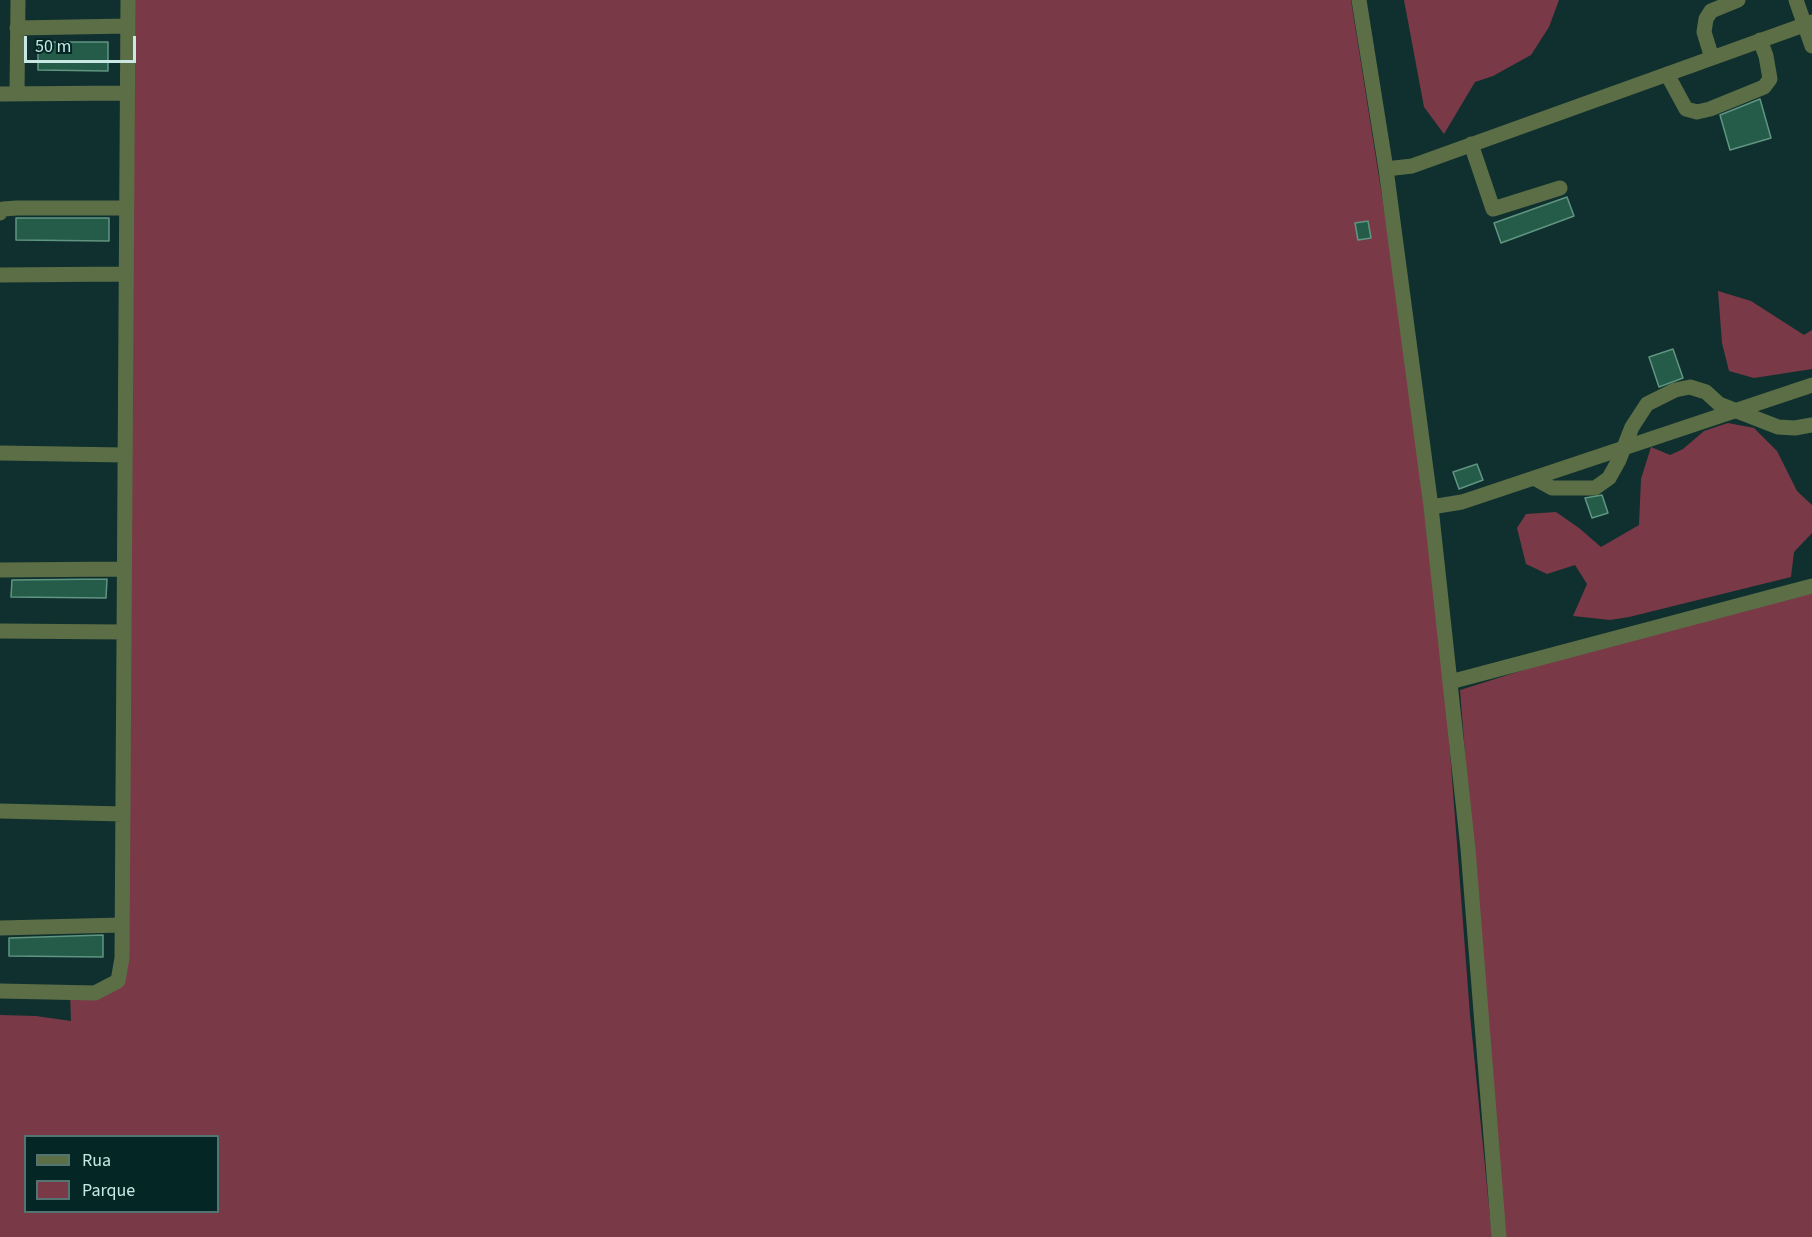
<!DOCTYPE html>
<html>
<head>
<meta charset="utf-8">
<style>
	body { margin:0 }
	#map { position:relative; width:1812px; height:1237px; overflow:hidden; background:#0f302e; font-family:"Source Sans 3",sans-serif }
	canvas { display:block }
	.legend { position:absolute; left:24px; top:1135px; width:195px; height:78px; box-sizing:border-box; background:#042624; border:2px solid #537471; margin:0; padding:8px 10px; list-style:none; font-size:18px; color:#c9e8e4 }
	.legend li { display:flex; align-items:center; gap:12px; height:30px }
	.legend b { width:30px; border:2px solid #537471 }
	.scale { position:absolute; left:24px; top:36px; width:112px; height:27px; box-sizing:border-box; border:3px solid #c9e8e4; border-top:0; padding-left:8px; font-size:18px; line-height:21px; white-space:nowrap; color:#c9e8e4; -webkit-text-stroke:4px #042624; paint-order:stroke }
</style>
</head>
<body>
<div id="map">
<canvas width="1812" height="1237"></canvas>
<ul class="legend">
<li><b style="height:8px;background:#5c6e46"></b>Rua</li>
<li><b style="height:16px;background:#7a3947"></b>Parque</li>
</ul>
<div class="scale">50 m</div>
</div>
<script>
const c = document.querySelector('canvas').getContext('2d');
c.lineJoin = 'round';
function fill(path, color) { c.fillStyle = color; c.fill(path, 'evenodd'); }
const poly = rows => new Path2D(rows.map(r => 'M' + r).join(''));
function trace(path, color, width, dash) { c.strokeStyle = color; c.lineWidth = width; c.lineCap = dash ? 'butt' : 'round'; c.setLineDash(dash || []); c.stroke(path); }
fill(poly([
	[135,0,1351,0,1402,323,1445,686,1470,1015,1492,1237,0,1237,0,1015,36,1016,71,1021,70,993,117,981],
	[26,1136,218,1136,218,1212,26,1212],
	[1404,0,1559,0,1549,27,1531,55,1493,76,1475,82,1444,134,1424,107],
	[1718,291,1751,301,1804,335,1812,330,1812,369,1754,378,1729,371,1722,343],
	[1728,423,1754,428,1777,451,1797,491,1812,505,1812,533,1794,552,1791,577,1629,617,1610,620,1573,616,1587,584,1575,565,1547,574,1526,564,1517,528,1526,514,1556,512,1579,528,1601,547,1639,525,1641,479,1651,447,1670,455,1683,449,1704,431],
	[1812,593,1812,1237,1503,1237,1460,690,1565,657]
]), '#7a3947');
const building = poly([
	[38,42,108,42,108,71,38,70,38,42],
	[1760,99,1771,138,1730,150,1720,115,1760,99],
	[1567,197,1574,216,1501,243,1494,223,1567,197],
	[16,218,109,218,109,241,16,240,16,218],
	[1368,221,1371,238,1358,240,1355,223,1368,221],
	[1673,349,1683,378,1659,387,1649,357,1673,349],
	[1477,464,1483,480,1459,489,1453,472,1477,464],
	[1602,495,1608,513,1592,518,1585,498,1602,495],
	[107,579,106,598,11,597,12,580,107,579],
	[103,935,103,957,9,956,9,938,103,935]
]);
fill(building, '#255b49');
trace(building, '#609681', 1.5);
trace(poly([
	[1359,0,1386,169,1431,507,1468,849,1499,1237],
	[1796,0,1812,46],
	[17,28,128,26],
	[1712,58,1704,32,1706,19,1711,11,1738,0],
	[1667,74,1686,109,1697,112,1710,109,1764,87,1770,79,1766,56,1760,40],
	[0,94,127,93],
	[17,94,18,0],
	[1471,144,1493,209,1560,188],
	[1386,169,1412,166,1812,22],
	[0,213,3,209,17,208,126,208],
	[0,275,126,274],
	[0,453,125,455],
	[1534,478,1552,488,1595,488,1609,478,1619,460,1632,427,1647,404,1675,390,1690,387,1706,392,1719,404,1778,427,1795,428,1812,425],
	[1431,507,1462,502,1812,385],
	[0,570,124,569],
	[0,631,124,632],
	[1450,682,1812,586],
	[0,811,123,814],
	[0,928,122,925],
	[0,991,95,993,118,981,122,958,128,0]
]), '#5c6e46', 15);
</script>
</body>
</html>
